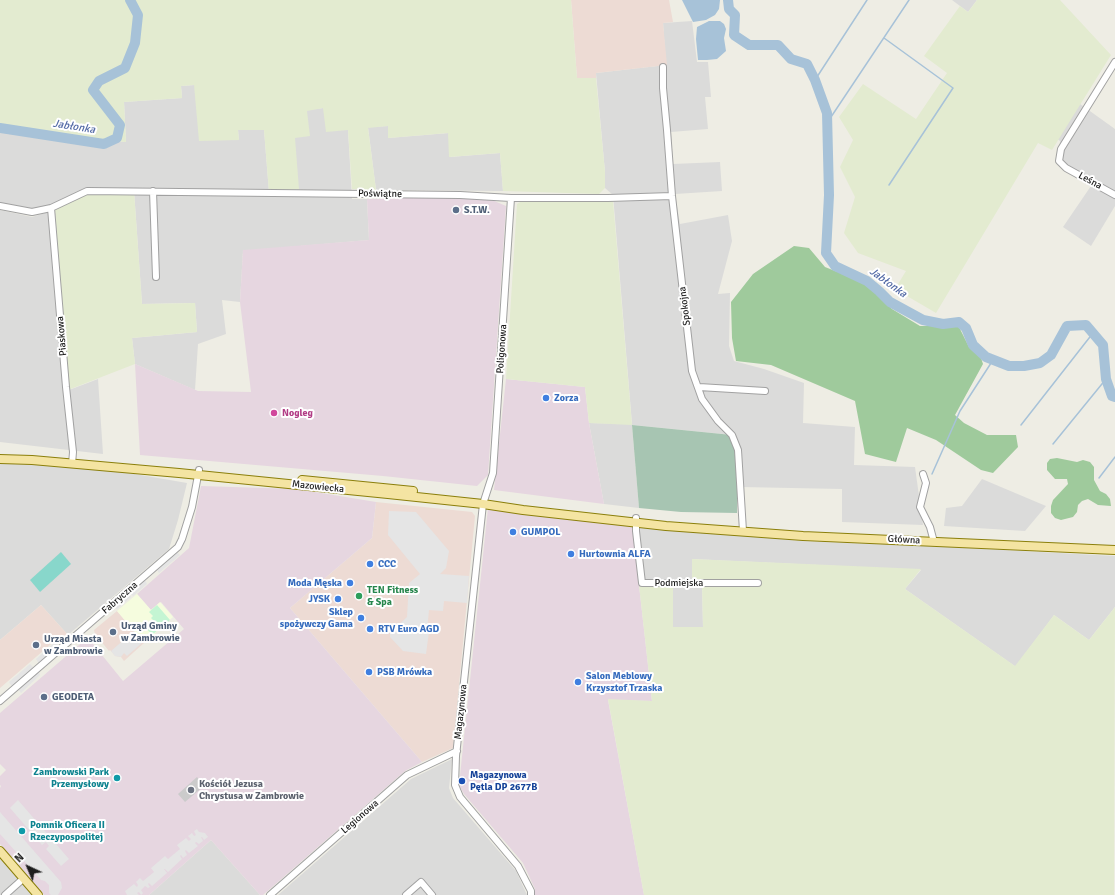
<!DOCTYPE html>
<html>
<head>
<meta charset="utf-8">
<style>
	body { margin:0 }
	#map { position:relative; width:1115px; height:895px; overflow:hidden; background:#eeede4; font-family:Signika,sans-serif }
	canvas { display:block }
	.north { position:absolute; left:8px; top:847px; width:40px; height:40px; -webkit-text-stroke:3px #fff; paint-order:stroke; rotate:316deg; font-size:11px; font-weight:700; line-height:16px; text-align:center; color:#1d1d1d }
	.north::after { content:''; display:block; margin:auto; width:14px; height:18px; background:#1d1d1d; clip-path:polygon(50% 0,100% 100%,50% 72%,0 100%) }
</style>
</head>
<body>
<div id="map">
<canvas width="1115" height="895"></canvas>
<div class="north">N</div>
</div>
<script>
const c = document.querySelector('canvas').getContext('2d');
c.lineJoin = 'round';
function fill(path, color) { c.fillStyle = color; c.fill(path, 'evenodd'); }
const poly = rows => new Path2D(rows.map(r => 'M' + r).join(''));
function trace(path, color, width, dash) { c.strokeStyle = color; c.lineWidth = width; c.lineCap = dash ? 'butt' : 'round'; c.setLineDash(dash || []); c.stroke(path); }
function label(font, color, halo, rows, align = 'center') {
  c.font = font + ' Signika,sans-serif'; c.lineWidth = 4; c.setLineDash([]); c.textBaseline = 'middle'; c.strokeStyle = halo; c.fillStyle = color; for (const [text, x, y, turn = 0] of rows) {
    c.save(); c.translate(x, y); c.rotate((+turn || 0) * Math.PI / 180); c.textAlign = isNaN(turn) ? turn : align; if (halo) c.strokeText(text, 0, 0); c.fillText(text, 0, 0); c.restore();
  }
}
fill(poly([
	[952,0,977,0,968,12],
	[692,21,697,62,708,62,711,97,705,97,708,129,671,132,673,164,720,162,722,191,675,194,680,224,728,215,732,241,718,294,730,293,729,346,734,361,764,369,804,383,803,423,855,427,854,465,915,467,923,525,842,522,842,489,741,487,732,435,632,425,639,508,604,504,589,423,632,424,613,195,605,188,605,172,596,73,666,65,663,23],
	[1048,81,1115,129,1115,206,1091,246,1063,227,1093,183,1059,161,1060,141,1028,117],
	[195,85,239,140,238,130,264,130,269,192,307,110,323,108,348,130,352,199,367,199,369,240,243,251,240,302,222,300,226,334,198,344,195,390,135,364,132,338,197,332,195,303,142,304,134,191,69,390,98,379,103,454,0,442,0,210,32,217,52,211,32,212,0,204,0,131,126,142,124,102,182,98,181,86],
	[388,126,388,138,449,133,450,157,500,153,503,191,376,190,368,127],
	[0,461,71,463,187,483,178,520,169,549,68,635,41,605,0,640],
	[982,479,1046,506,1025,531,944,526,946,508,962,506],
	[636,525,800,541,947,547,1115,556,1115,607,1089,640,1054,615,1016,667,905,589,921,570,692,559,692,583,702,584,703,627,673,627,673,583,639,585],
	[452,759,449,788,453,798,516,871,527,895,278,895,411,779],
	[211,840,260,895,149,895],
	[0,859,19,880,32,895,0,895]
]), '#dbdbda');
fill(poly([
	[571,0,669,0,673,22,663,23,667,65,596,73,596,78,577,78],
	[376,502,472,512,475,516,453,748,422,762,290,608,372,538],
	[41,605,68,635,58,638,0,688,0,640],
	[117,611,144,643,124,661,121,657,115,656,110,650,109,651,95,634,94,630]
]), '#eddbd4');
fill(poly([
	[432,197,492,200,506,206,488,475,477,486,383,476,140,455,135,364,198,391,251,392,240,302,243,250,369,240,367,199],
	[506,379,585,387,589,423,604,504,494,490],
	[201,486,297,489,376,502,372,538,290,608,422,762,405,771,263,895,260,895,211,840,149,895,44,895,0,844,0,788,1,786,0,785,0,776,6,770,0,764,0,713,86,639,89,639,123,681,184,629,161,602,151,610,137,594,189,548],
	[488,508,636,525,642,583,639,585,652,701,608,700,644,895,535,895,535,889,523,863,464,794,459,785]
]), '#e6d6e0');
fill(poly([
	[137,594,151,610,160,602,173,617,144,643,117,611]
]), '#f5fcde');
fill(poly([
	[197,777,204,786,185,802,178,794]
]), '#cbcbcb');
fill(poly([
	[0,0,571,0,577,78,596,78,605,172,605,188,599,194,503,191,500,153,449,157,448,133,388,138,388,126,368,128,376,190,352,189,348,130,326,132,323,108,307,111,310,136,295,138,299,189,269,192,264,130,238,130,239,140,199,141,194,85,181,86,182,98,124,102,126,142,0,131],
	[977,0,1060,0,1111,55,1052,150,1038,143,936,313,895,289,906,271,858,253,844,233,855,197,840,167,853,140,839,117,863,84,916,119,947,73,924,56,960,6,968,12],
	[87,191,134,191,142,304,195,303,197,332,132,338,135,364,68,390,55,210],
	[525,199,613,201,632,425,589,423,585,387,506,379,517,204],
	[692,559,921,569,905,589,1015,666,1054,615,1089,640,1115,607,1114,895,644,895,608,699,652,701,639,585,673,583,673,627,703,627,702,584,692,583]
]), '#e3ebd0');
fill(poly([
	[794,246,809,248,825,267,863,282,892,309,920,326,951,326,959,327,969,347,980,355,983,364,955,415,964,423,987,435,1016,435,1018,447,993,473,981,470,936,440,907,428,896,462,865,454,855,401,771,365,736,361,732,338,731,302,753,274],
	[1057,458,1077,462,1083,460,1090,462,1094,467,1094,480,1100,491,1106,494,1110,499,1111,506,1098,505,1088,499,1082,501,1078,505,1077,512,1073,517,1061,520,1055,518,1051,513,1051,506,1053,500,1068,484,1067,479,1055,479,1047,470,1047,463,1050,459]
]), '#9fca9c');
fill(poly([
	[632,425,732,435,738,450,737,513,681,512,639,508]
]), '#a7c5b2');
fill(poly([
	[157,605,170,620,152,635,147,629,155,622,151,618,153,616,149,612]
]), '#c4f5d3');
fill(poly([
	[61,552,71,564,40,592,30,580]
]), '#88d7cb');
fill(poly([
	[389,511,416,512,449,551,446,568,440,574,469,576,467,603,444,601,443,611,429,610,427,631,429,632,426,654,403,651,390,637,390,633,407,617,409,583,420,574,388,535],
	[177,552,180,555,159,573,157,570],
	[145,580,147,584,133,596,129,593,131,597,117,609,114,606,129,593],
	[134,631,143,642,127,656,124,653,121,657,115,656,111,651],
	[55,642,59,646,38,665,38,662,36,659],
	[30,664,33,667,35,667,12,687,9,682],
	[38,671,40,675,21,693,18,689],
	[18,800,69,859,61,866,46,849,49,846,46,842,42,845,10,808],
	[0,812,61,882,62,888,58,895,51,895,49,893,49,885,45,881,41,880,0,834],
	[197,829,199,832,205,833,208,837,204,840,202,837,201,837,203,841,199,844,196,842,195,843,198,846,189,853,186,850,185,851,187,855,183,858,181,855,180,856,182,859,168,872,165,869,164,869,167,873,152,886,149,883,148,884,150,887,148,888,145,886,141,890,143,893,141,895,139,892,137,893,139,895,127,895,125,891,134,884,137,887,138,885,136,882,140,878,143,881,154,872,151,868,165,856,168,859,180,849,177,845,186,838,189,841,191,839,188,836,192,833,194,836,196,835,194,831]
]), '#e5e5e5');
fill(poly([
	[682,0,720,0,719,9,715,15,706,20,693,22],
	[709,21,720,21,724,24,726,29,724,38,726,51,717,59,707,60,698,60,696,39,697,27]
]), '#a7c2d8');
trace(poly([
	[884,38,953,88,889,185],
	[815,80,867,0],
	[827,123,909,0],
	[1021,425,1093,333],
	[1053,444,1106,379],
	[932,474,960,411,993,360],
	[1099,478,1115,457]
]), '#a7c2d8', 1.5);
trace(poly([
	[728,0,729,9,735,15,734,35,749,45,778,45,791,59,807,64,815,80,827,113,829,195,826,253,835,266,867,281,879,291,890,302,923,320,943,324,959,322,966,328,973,345,986,357,1009,366,1024,366,1040,363,1051,355,1067,326,1086,325,1103,345,1106,379,1112,396,1115,397],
	[0,128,104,144,117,138,120,125,93,90,99,81,125,68,135,43,138,15,130,0]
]), '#a7c2d8', 10);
const minor = poly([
	[1115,62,1061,149,1059,161,1066,168,1115,195],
	[663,67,663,88,667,130,672,196,692,371,702,399,718,421,732,435,738,450,743,531],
	[153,191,156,277],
	[511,198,493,473,483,504,456,756,455,785,460,797,518,866,531,891,531,895],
	[0,206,32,212,51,208,87,191,460,195,511,198,608,198,672,196],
	[51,208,66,387,73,452,72,464],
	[699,387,765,391],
	[923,474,926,483,920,507,930,527,934,542],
	[636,518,636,531,642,583,758,583],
	[0,701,178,547,182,539,192,507,199,470],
	[5,895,24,878],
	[270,895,407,775,457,751],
	[406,895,421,882,432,895]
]);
const major = poly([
	[0,459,32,460,179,473,388,494,483,504,523,510,666,526,803,536,1115,550],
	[302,480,413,491],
	[0,851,38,895]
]);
trace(minor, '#a1a1a1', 8);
trace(major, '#8b7f0b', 10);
trace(minor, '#fff', 6);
trace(major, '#f4e4a2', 8);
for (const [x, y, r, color] of [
	[456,210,4,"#5c6f8a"],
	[546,398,4,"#3f7fe0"],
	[274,413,4,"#d1479c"],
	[513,532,4,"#3f7fe0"],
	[571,554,4,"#3f7fe0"],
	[370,564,4,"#3f7fe0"],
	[350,583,4,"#3f7fe0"],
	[359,596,4,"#2e9e5b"],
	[338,599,4,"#3f7fe0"],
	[361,618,4,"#3f7fe0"],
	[370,629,4,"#3f7fe0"],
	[113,632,4,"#5c6f8a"],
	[36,645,4,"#5c6f8a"],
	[369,672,4,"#3f7fe0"],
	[578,682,4,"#3f7fe0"],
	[44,697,4,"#5c6f8a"],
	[117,778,4,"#0f9aa8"],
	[462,781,4,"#1a4fb4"],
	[191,790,4,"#6b7280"],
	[22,831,4,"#0f9aa8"]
]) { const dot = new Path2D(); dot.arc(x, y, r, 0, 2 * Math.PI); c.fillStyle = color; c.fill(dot); trace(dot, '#fff', 1.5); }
label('10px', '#1d1d1d', '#fff', [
	["Leśna",1090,181,29],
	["Poświątne",380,194,1],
	["Spokojna",685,306,-97],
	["Piaskowa",62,336,-95],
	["Poligonowa",502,349,-86],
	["Mazowiecka",318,487,6],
	["Główna",904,540,3],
	["Podmiejska",679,583],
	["Fabryczna",120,598,-41],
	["Magazynowa",461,712,-84],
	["Legionowa",360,817,-41]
]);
label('bold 10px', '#4e5e75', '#fff', [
	["S.T.W.",464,210],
	["Urząd Gminy",121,626],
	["w Zambrowie",121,638],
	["Urząd Miasta",44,639],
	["w Zambrowie",44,651],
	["GEODETA",52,697]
], 'left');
label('bold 10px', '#366cbe', '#fff', [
	["Zorza",554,398],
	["GUMPOL",521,532],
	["Hurtownia ALFA",579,554],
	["CCC",378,564],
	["Moda Męska",342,583,"right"],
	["JYSK",330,599,"right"],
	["Sklep",353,612,"right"],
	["spożywczy Gama",353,624,"right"],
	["RTV Euro AGD",378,629],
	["PSB Mrówka",377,672],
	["Salon Meblowy",586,676],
	["Krzysztof Trzaska",586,688]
], 'left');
label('bold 10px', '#b23c85', '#fff', [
	["Nogleg",282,413]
], 'left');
label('bold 10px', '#27864d', '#fff', [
	["TEN Fitness",367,590],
	["& Spa",367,602]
], 'left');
label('bold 10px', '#0d838f', '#fff', [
	["Zambrowski Park",109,772],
	["Przemysłowy",109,784],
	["Pomnik Oficera II",30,825,"left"],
	["Rzeczypospolitej",30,837,"left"]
], 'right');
label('bold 10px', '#164399', '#fff', [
	["Magazynowa",470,775],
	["Pętla DP 2677B",470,787]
], 'left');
label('bold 10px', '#5b616d', '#fff', [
	["Kościół Jezusa",199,784],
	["Chrystusa w Zambrowie",199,796]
], 'left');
label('italic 11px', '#5168a5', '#fff', [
	["Jabłonka",74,127,9],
	["Jabłonka",888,283,36]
]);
</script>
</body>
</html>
